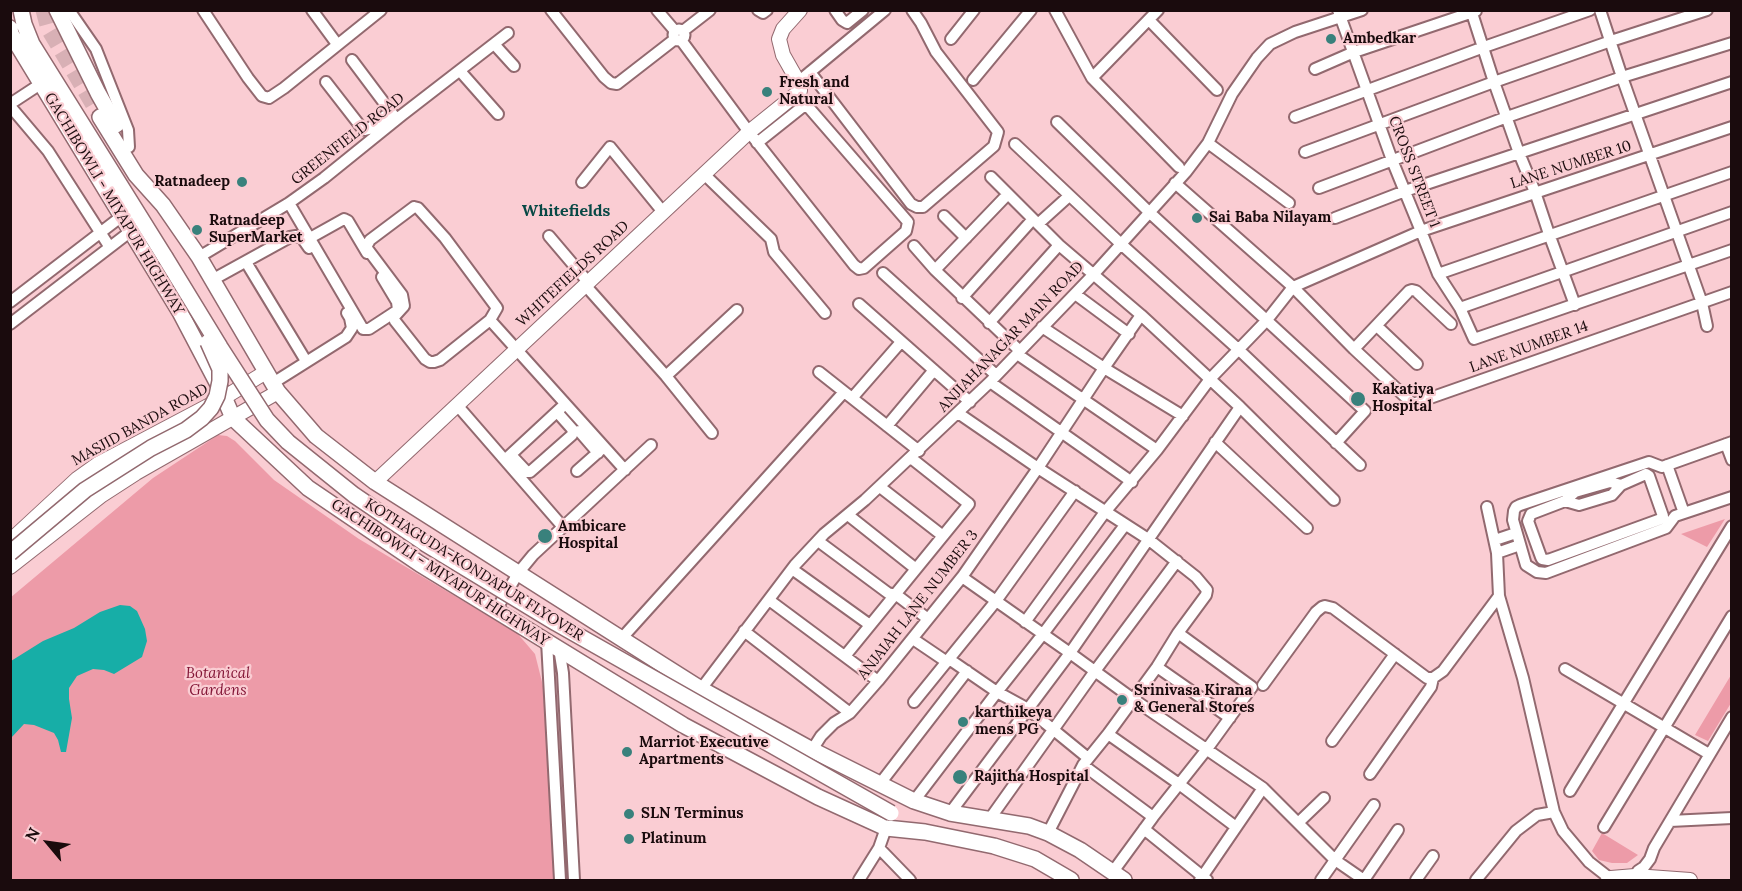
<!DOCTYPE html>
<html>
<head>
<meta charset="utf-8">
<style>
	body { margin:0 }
	#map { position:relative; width:1742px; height:891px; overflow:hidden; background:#facdd3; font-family:Lora,serif }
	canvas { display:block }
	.frame { position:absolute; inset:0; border:12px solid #1a0b0d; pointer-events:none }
	.north { position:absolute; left:18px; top:813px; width:60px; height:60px; -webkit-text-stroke:4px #facdd3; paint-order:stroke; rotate:299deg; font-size:16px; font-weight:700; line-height:24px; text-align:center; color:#1a0b0d }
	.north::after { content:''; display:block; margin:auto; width:21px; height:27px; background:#1a0b0d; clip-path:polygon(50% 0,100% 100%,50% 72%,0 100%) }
</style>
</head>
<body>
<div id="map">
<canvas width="1742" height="891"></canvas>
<div class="frame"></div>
<div class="north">N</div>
</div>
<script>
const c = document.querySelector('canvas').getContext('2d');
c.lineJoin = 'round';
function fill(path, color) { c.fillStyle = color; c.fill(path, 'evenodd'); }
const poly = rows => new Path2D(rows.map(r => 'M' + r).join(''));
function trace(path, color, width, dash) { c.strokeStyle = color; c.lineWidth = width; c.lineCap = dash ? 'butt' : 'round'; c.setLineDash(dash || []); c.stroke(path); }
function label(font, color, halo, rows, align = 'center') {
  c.font = font + ' Lora,serif'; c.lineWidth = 4.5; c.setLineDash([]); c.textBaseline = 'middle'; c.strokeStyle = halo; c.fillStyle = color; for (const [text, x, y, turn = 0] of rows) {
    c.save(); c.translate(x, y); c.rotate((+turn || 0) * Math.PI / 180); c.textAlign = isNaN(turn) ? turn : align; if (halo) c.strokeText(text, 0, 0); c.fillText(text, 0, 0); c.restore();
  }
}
fill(poly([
	[218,435,227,436,235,441,274,480,359,539,517,633,535,654,543,686,555,880,11,880,10,598,153,478],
	[1725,519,1707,547,1681,534],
	[1731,675,1731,703,1708,741,1695,735],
	[1602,833,1638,855,1627,863,1612,863,1599,860,1592,851]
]), '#ed9ba8');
fill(poly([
	[120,605,130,606,137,611,145,629,147,641,142,657,114,674,104,670,93,669,77,676,69,688,69,699,72,718,66,752,61,752,58,740,54,733,34,725,24,724,11,738,11,661,43,641,74,628,100,612]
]), '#17aea7');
trace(poly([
	[43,10,48,29,100,117]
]), '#d8b0b5', 15, [15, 8]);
const street = poly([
	[69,10,96,49,128,130,129,147],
	[203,10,248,78,262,96,269,98,284,88,381,10],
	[312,10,337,44],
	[551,10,604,77,611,83,617,84,675,39],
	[657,10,675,31],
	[758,10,763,13,767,10],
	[835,10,842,20,847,23,863,10],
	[1055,10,1092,78,1179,167],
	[1338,10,1392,160,1421,231,1438,274,1460,308,1474,339,1732,250],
	[1471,10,1494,82,1519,153,1535,192,1549,234,1575,305],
	[1600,10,1622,77,1702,303,1707,326],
	[1149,20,1217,90],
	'673.5 35a5.5 5.5 0 1 1 11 0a5.5 5.5 0 1 1-11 0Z',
	[683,31,710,10],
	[951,39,974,10],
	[681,40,749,132,854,265,859,269,864,268,906,231,908,222,797,94],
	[494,44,514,66],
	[352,60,394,116],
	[1315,69,1354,52,1476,11],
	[460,71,498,114],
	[810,72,911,204,917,207,923,207,994,146,998,132,936,52,921,23,912,10],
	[1092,78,1158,10],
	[973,80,1031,10],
	[326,82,361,127,365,130,369,129,390,112],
	[798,82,885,10],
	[10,104,42,83],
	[10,106,48,151,109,246],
	[1295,117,1484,47,1590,10],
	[1057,122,1149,212,1365,411,1336,443],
	[757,143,806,104],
	[1208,143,1289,203],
	[1015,144,1121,244,1238,349,1360,465],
	[1305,152,1494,82,1611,41,1707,10],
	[704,174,771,239,774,252,825,313],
	[991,177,1059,245,1141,315,1240,407,1334,500],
	[582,182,610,147,663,212],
	[1175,183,1293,287,1354,349,1413,404,1732,292],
	[1319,188,1507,117,1622,77,1732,43],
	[1008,194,935,270,1020,351],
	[289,203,363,329,369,329,398,310,397,302,382,277],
	[414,207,418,208,445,238,497,308,490,320,440,360,434,362,430,362,425,359,395,321,394,317,404,306,402,295,366,247,370,240,414,207],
	[944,216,966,238],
	[1335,218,1405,191,1732,82],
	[1038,224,1069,196],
	[549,236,588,282],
	[310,238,344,219,348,221,367,253],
	[914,246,935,270],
	[199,257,289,203,324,178,402,115,508,33],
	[246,262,306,361],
	[883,273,996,375],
	[1438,274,1732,172],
	[212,280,290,237,296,236,302,238,309,248],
	[585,285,666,376,712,433],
	[1075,294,1129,334],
	[962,298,1033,219],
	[10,302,122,216],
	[859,304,970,402],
	[1460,308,1732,212],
	[490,320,625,470],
	[989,323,1059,245],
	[10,324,131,231],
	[1377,326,1417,364],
	[1042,327,1104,368,1183,416],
	[1354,349,1409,291,1412,290,1416,291,1451,324],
	[1017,354,1157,450],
	[819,372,919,451],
	[666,376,737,310],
	[990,382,1132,482],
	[273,383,346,337,352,328,350,318,347,313],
	[853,397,901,342],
	[457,405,563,527],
	[958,413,1038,468,1148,539,1196,577,1207,590,1206,595,1178,633,1157,667,1108,734,1083,765,1048,833],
	[887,426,934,370],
	[579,431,598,453],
	[1215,442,1307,528],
	[1732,442,1662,467,1649,462,1520,505,1516,507,1514,511,1513,520,1526,565,1537,572,1546,573,1666,528,1675,516,1732,497],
	[1726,444,1732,460],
	[511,455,527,472,530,472,572,435,573,430,557,412],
	[507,458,562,407],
	[1667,465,1684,513],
	[577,471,604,447],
	[1646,474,1649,476,1663,516,1661,519,1548,560,1542,559,1541,557,1528,521,1531,514,1565,501,1575,492,1610,482,1621,485,1646,474],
	[880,487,943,536],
	[1565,501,1579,505,1612,495,1621,485],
	[1487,507,1497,553,1499,596,1523,678,1554,812,1563,831,1589,862,1612,880],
	[848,515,916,569],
	[1495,540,1516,533],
	[818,541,888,593,898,596,928,619],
	[1497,553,1520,545],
	[792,569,870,625],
	[962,577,1070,653,1133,699,1263,788,1335,860,1364,880],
	[769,600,878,681],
	[496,610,519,572,533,555,651,445],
	[1025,622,1105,512,1157,450,1210,379,1267,320,1293,287,1421,231,1732,127],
	[744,631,850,713],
	[622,638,844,392],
	[913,639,947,662],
	[547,641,560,880],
	[559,648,563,673,574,880],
	[845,656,969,504,911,458],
	[949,659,997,692,1028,709,1088,758],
	[1157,667,1230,718],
	[1565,669,1709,754],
	[1263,685,1316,612,1322,607,1325,606,1333,608,1427,678,1433,678,1443,671,1499,596],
	[701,689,795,565,824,534,865,500,990,382,1093,275,1186,172,1208,143,1232,94,1257,58,1270,44,1295,32,1362,10],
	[914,702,996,601,1075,491],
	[1108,734,1179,784,1236,827],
	[1332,741,1395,654],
	[812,750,821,736,834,723,850,713,878,681,962,577,1038,468,1104,368,1141,315],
	[1083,765,1153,817],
	[1370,774,1431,687,1433,678],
	[879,785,967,671],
	[1570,791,1732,526],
	[914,801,997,692,1043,634,1125,525],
	[950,813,1070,653,1240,407],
	[989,820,1095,671,1177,561],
	[1670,821,1732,818],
	[1298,823,1324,798],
	[1604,827,1732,616],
	[1144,829,1207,880],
	[879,848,910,880],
	[1638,871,1644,867,1650,859,1654,848,1732,717],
	[1112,873,1153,817,1207,749,1252,687,1178,633],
	[859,880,879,848,886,828],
	[1200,880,1263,788],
	[1321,880,1374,805],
	[1364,880,1398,830],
	[1416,880,1433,856],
	[1476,880,1516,831,1537,815,1554,812]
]);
const secondary = poly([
	[375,482,749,132,800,91,800,85,783,55,779,39,783,29,800,10],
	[10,541,77,479,98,464,225,397,266,372],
	[10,567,102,495,136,473,278,392],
	[1608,880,1611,878,1635,876,1690,880]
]);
const primary = poly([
	[21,10,24,24,32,44,165,257],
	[57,10,98,93,116,125],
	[10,28,11,34,180,312,221,390,233,418,308,488,420,564,683,725,818,797,886,828,925,832,994,846,1035,859,1071,880],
	[100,117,136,175,163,205,199,257,278,392,316,436,375,482,663,665,701,689,812,750,914,801,950,813,1029,826,1048,833,1080,850,1124,880]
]);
trace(street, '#92696f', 14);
trace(secondary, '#92696f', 16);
trace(primary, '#92696f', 18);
trace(street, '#fff', 10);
trace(secondary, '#fff', 14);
trace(primary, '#fff', 15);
const primaryBridge = poly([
	[165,257,220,347,267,420,288,442,354,495,426,544,556,623,891,813],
	[10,553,85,490,151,448,186,430,202,418,211,408,217,396,220,381,220,369,208,342]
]);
trace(primaryBridge, '#92696f', 18, []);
trace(primaryBridge, '#fff', 15);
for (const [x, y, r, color] of [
	[1331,39,6,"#39817c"],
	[767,92,6,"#39817c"],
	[242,182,6,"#39817c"],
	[1197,218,6,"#39817c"],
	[197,230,6,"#39817c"],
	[1358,399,8,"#39817c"],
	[545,536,8,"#39817c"],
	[1122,700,6,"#39817c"],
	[963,722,6,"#39817c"],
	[627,752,6,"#39817c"],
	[960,777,8,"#39817c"],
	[629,814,6,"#39817c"],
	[629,839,6,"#39817c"]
]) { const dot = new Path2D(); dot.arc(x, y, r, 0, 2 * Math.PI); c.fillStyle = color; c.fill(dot); trace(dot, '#facdd3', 2); }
label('bold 15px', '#1a0b0d', '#facdd3', [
	["Ambedkar",1343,39],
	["Fresh and",779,83],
	["Natural",779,100],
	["Ratnadeep",230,182,"right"],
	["Sai Baba Nilayam",1209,218],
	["Ratnadeep",209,221],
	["SuperMarket",209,238],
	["Kakatiya",1372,390],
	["Hospital",1372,407],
	["Ambicare",558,527],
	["Hospital",558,544],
	["Srinivasa Kirana",1134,691],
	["& General Stores",1134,708],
	["karthikeya",975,713],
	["mens PG",975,730],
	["Marriot Executive",639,743],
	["Apartments",639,760],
	["Rajitha Hospital",974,777],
	["SLN Terminus",641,814],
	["Platinum",641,839]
], 'left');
label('15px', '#1a0b0d', '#facdd3', [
	["GREENFIELD ROAD",348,139,-38],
	["LANE NUMBER 10",1571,165,-18],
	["CROSS STREET 1",1414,172,69],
	["GACHIBOWLI - MIYAPUR HIGHWAY",114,204,59],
	["WHITEFIELDS ROAD",573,274,-43],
	["ANJIAHANAGAR MAIN ROAD",1011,337,-46],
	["LANE NUMBER 14",1529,347,-20],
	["MASJID BANDA ROAD",140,425,-29],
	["KOTHAGUDA-KONDAPUR FLYOVER",474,570,32],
	["GACHIBOWLI - MIYAPUR HIGHWAY",440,573,33],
	["ANJAIAH LANE NUMBER 3",918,605,-52]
]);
label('italic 15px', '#841637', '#facdd3', [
	["Botanical",218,674],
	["Gardens",218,691]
]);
label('bold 16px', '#074845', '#facdd3', [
	["Whitefields",566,211]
]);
</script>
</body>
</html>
